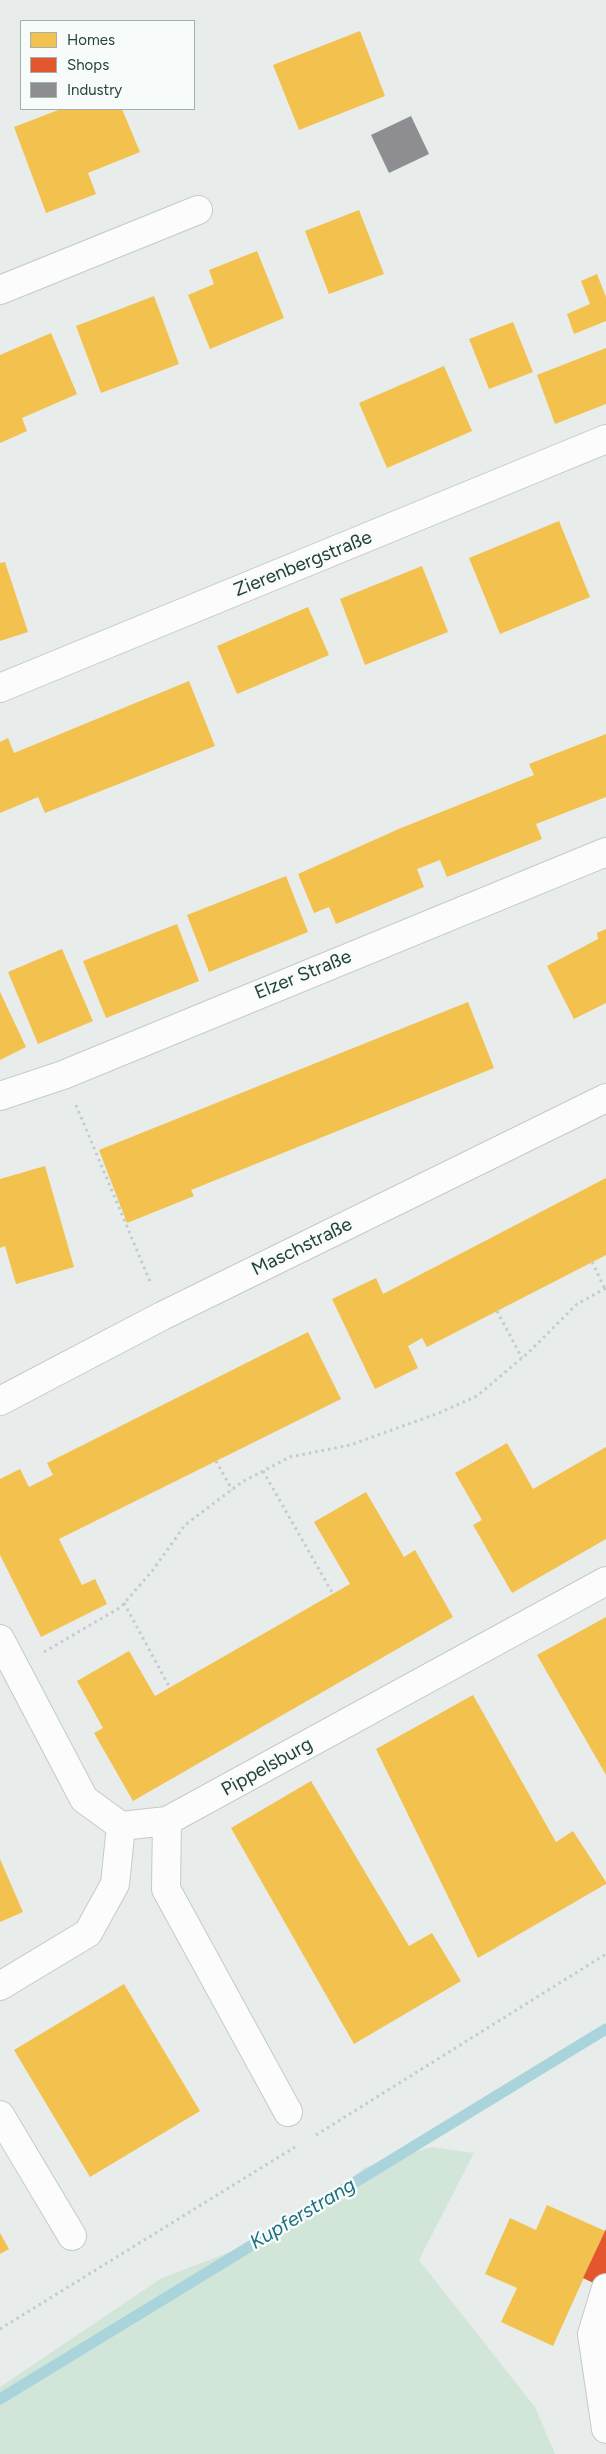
<!DOCTYPE html>
<html>
<head>
<meta charset="utf-8">
<style>
	body { margin:0 }
	#map { position:relative; width:606px; height:2454px; overflow:hidden; background:#e8edeb; font-family:Figtree,sans-serif }
	canvas { display:block }
	.legend { position:absolute; left:20px; top:20px; width:175px; height:90px; box-sizing:border-box; background:#f7fbf9; border:1px solid #a3b1ad; margin:0; padding:6px 9px; list-style:none; font-size:15px; color:#24423a }
	.legend li { display:flex; align-items:center; gap:10px; height:25px }
	.legend b { width:25px; border:1px solid #a3b1ad }
</style>
</head>
<body>
<div id="map">
<canvas width="606" height="2454"></canvas>
<ul class="legend">
<li><b style="height:14px;background:#f2c14e"></b>Homes</li>
<li><b style="height:14px;background:#e4572e"></b>Shops</li>
<li><b style="height:14px;background:#8d8d92"></b>Industry</li>
</ul>
</div>
<script>
const c = document.querySelector('canvas').getContext('2d');
c.lineJoin = 'round';
function fill(path, color) { c.fillStyle = color; c.fill(path, 'evenodd'); }
const poly = rows => new Path2D(rows.map(r => 'M' + r).join(''));
function trace(path, color, width, dash) { c.strokeStyle = color; c.lineWidth = width; c.lineCap = dash ? 'butt' : 'round'; c.setLineDash(dash || []); c.stroke(path); }
function label(font, color, halo, rows, align = 'center') {
  c.font = font + ' Figtree,sans-serif'; c.lineWidth = 5; c.setLineDash([]); c.textBaseline = 'middle'; c.strokeStyle = halo; c.fillStyle = color; for (const [text, x, y, turn = 0] of rows) {
    c.save(); c.translate(x, y); c.rotate((+turn || 0) * Math.PI / 180); c.textAlign = isNaN(turn) ? turn : align; if (halo) c.strokeText(text, 0, 0); c.fillText(text, 0, 0); c.restore();
  }
}
fill(poly([
	[431,2147,474,2153,419,2260,535,2407,555,2454,0,2454,0,2387,160,2279,292,2228,364,2168]
]), '#d1e6d8');
fill(poly([
	[360,31,385,96,299,130,273,65],
	[61,109,122,109,140,152,88,173,96,194,46,213,14,127],
	[359,210,384,274,329,294,305,231],
	[257,251,284,318,210,349,188,295,214,284,209,270],
	[597,274,606,297,606,321,574,334,567,314,590,304,581,281],
	[154,296,179,364,101,393,76,326],
	[513,322,533,372,489,389,469,339],
	[51,333,77,394,22,418,27,431,0,443,0,355],
	[606,348,606,404,555,424,537,375],
	[444,366,472,431,387,468,359,403],
	[559,521,590,597,500,634,469,558],
	[5,562,28,632,0,641,0,563],
	[422,566,448,632,365,665,340,599],
	[308,607,329,655,237,694,217,646],
	[189,681,215,746,45,813,38,797,0,813,0,742,8,738,14,753],
	[606,734,606,797,536,824,542,839,447,877,440,860,417,869,424,887,336,924,329,907,314,913,298,874,401,828,534,775,529,764],
	[286,876,308,932,209,972,187,915],
	[177,924,199,981,106,1018,83,961],
	[606,929,606,1003,574,1019,547,966,598,939,597,933],
	[62,949,93,1021,38,1044,8,972],
	[0,992,26,1047,0,1060],
	[468,1002,494,1068,191,1190,194,1196,127,1223,99,1150],
	[45,1166,74,1267,16,1284,5,1246,0,1248,0,1179],
	[606,1178,606,1255,427,1347,422,1338,408,1346,418,1368,375,1389,332,1299,376,1278,383,1294],
	[308,1332,341,1399,59,1539,82,1585,95,1579,107,1604,41,1637,0,1555,0,1479,20,1469,29,1487,53,1475,47,1463],
	[507,1443,533,1489,606,1447,606,1539,512,1593,473,1525,482,1520,455,1473],
	[366,1492,404,1557,415,1550,453,1617,133,1801,94,1733,103,1728,77,1681,129,1651,155,1696,350,1584,314,1522],
	[606,1617,606,1775,537,1655],
	[473,1695,556,1842,573,1831,606,1882,606,1884,478,1958,376,1749],
	[311,1781,409,1946,432,1933,461,1981,354,2044,231,1828],
	[0,1859,23,1912,0,1922],
	[124,1984,200,2111,90,2177,14,2050],
	[547,2205,605,2231,553,2346,501,2322,517,2288,485,2274,510,2218,536,2230],
	[0,2233,9,2249,0,2254]
]), '#f2c14e');
fill(poly([
	[606,2229,606,2289,583,2278]
]), '#e4572e');
fill(poly([
	[411,116,429,154,389,173,371,135]
]), '#8d8d92');
trace(poly([
	[0,2399,606,2029]
]), '#a9d4db', 11);
const minor = poly([
	[0,290,198,210],
	[0,688,606,439],
	[0,1096,63,1075,606,852],
	[0,1401,162,1316,606,1098],
	[0,1639,84,1799,121,1826,167,1821,606,1581],
	[167,1821,166,1889,288,2112],
	[0,1986,88,1933,115,1884,121,1826],
	[0,2115,72,2236],
	[606,2288,592,2334,606,2429]
]);
trace(minor, '#c5cac8', 30);
trace(poly([
	[76,1105,151,1284],
	[592,1262,605,1289],
	[497,1311,522,1358],
	[216,1461,232,1490],
	[263,1471,333,1594],
	[124,1603,170,1688],
	[44,1652,121,1607,153,1570,185,1525,242,1482,290,1457,350,1445,439,1413,477,1396,529,1352,577,1304,606,1288],
	[316,2135,606,1954],
	[0,2329,295,2147]
]), '#c3ccca', 3, [2.5, 4]);
trace(minor, '#fcfcfc', 28);
label('19px', '#24423a', '#f7fbf9', [
	["Zierenbergstraße",303,564,-22],
	["Elzer Straße",303,975,-22],
	["Maschstraße",302,1247,-26],
	["Pippelsburg",267,1767,-29]
]);
label('italic 20px', '#1c6f80', '#f7fbf9', [
	["Kupferstrang",303,2214,-31]
]);
</script>
</body>
</html>
